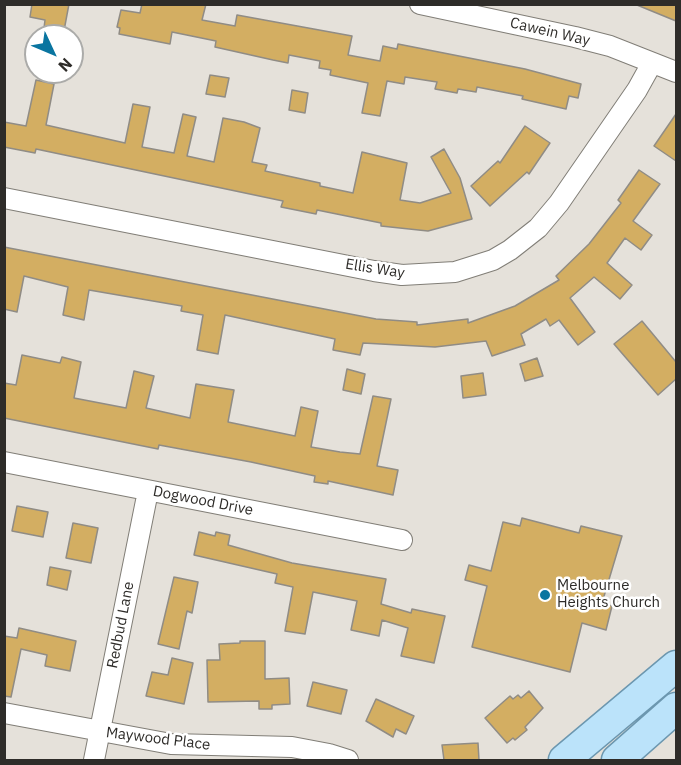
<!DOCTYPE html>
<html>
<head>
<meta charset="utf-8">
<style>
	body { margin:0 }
	#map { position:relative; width:681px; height:765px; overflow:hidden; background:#e5e1da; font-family:"IBM Plex Sans",sans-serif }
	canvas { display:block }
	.frame { position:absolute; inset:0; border:6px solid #2e2c29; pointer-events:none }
	.north { position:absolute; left:24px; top:24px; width:60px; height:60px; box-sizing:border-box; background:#fff; border:2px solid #ababa9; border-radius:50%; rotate:134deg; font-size:16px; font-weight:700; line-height:24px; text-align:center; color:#2e2c29 }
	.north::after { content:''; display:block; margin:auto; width:21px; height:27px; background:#0a75a0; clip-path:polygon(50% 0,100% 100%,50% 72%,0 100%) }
</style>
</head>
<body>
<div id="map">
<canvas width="681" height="765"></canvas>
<div class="frame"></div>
<div class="north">N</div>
</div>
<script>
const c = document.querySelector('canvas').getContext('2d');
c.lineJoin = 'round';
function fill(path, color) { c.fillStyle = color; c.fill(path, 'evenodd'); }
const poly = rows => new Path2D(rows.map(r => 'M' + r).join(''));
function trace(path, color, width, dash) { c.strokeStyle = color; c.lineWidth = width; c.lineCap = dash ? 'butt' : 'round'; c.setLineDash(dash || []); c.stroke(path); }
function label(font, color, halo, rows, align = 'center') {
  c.font = font + ' "IBM Plex Sans",sans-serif'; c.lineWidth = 5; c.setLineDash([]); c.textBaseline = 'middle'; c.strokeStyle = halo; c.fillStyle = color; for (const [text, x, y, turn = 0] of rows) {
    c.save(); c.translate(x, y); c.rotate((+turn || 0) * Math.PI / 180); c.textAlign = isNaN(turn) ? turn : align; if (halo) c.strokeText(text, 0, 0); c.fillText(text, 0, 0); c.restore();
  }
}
const building = poly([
	[32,4,69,4,63,36,43,36,45,20,30,17,32,4],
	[142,4,206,4,202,20,235,26,237,15,352,36,348,55,380,61,383,46,397,49,398,44,525,69,581,84,578,98,569,96,566,109,522,99,523,96,477,87,476,92,458,89,457,93,435,89,437,82,405,77,404,84,387,81,380,116,362,113,368,83,330,75,331,70,319,68,320,61,289,55,288,63,273,60,215,47,216,41,172,32,170,44,119,34,120,28,117,27,121,10,140,13,142,4],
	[637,4,676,4,676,21,637,5,637,4],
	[210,75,229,78,225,97,206,94,210,75],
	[36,80,54,84,46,125,125,143,133,104,150,107,142,147,174,153,183,114,196,117,187,156,214,162,223,118,244,122,260,128,252,162,267,165,265,171,320,183,320,186,353,193,362,152,407,163,400,200,420,203,451,193,431,157,444,149,460,178,472,219,428,231,381,226,381,223,317,210,316,214,281,207,283,201,36,149,35,153,4,147,4,122,26,126,36,80],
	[292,90,308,93,305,113,289,110,292,90],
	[676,114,676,161,654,146,676,114],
	[525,126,550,143,529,174,527,172,490,206,471,186,498,161,500,163,525,126],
	[639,170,660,184,633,221,652,235,641,250,625,238,607,263,632,285,620,299,594,277,570,298,595,332,578,345,559,320,550,326,546,319,521,334,525,345,492,356,486,341,435,347,363,343,360,355,333,350,335,339,225,315,218,354,197,350,203,315,181,311,182,306,89,290,84,320,63,315,68,287,24,276,17,312,4,309,4,247,376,319,417,322,417,325,468,319,468,323,515,306,559,280,556,276,589,244,621,203,618,200,639,170],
	[642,321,676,362,676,379,658,395,614,344,642,321],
	[22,355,60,363,62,357,81,362,74,398,126,408,134,371,154,376,146,408,190,418,196,384,234,390,228,422,295,436,301,407,318,411,311,447,340,452,360,454,373,396,391,399,377,466,398,470,393,495,328,481,328,484,314,482,315,476,251,462,159,445,158,449,4,418,4,383,16,385,22,355],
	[537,358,543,376,525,381,520,364,537,358],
	[347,369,365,374,361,394,343,390,347,369],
	[483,373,486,395,463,398,461,376,483,373],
	[17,506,48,512,43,537,12,531,17,506],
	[522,518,579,533,581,526,622,536,602,603,612,606,606,630,582,623,570,672,472,647,487,586,465,580,469,565,491,571,503,522,520,526,522,518],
	[73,523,98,528,91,563,66,558,73,523],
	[199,532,215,536,216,532,230,535,228,545,292,563,386,579,381,604,411,613,412,609,445,616,434,663,401,656,408,628,382,620,379,636,351,630,357,601,313,592,305,634,285,631,293,587,275,583,277,574,194,555,199,532],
	[50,567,71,571,67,590,47,585,50,567],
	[174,577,198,582,192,613,187,611,179,649,158,644,174,577],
	[19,628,76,641,70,671,45,666,47,655,21,649,11,697,4,696,4,636,17,638,19,628],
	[240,641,265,641,265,679,289,678,290,704,272,705,272,709,259,709,259,701,208,702,207,660,220,660,219,644,240,643,240,641],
	[172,658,193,663,184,704,146,696,152,672,168,675,172,658],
	[313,682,347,690,341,714,307,706,313,682],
	[529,691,543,708,525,727,527,730,515,740,513,738,507,743,485,718,510,696,513,699,518,695,521,698,529,691],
	[376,699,414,716,406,734,396,729,393,737,366,721,376,699],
	[478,743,479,760,444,760,442,745,478,743]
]);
fill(building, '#d3ae62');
trace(building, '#908c85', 1.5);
const street = poly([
	[420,4,575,37,610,46,676,72],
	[4,198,374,271,402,275,455,272,493,260,510,250,538,228,559,203,637,90,652,63],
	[4,462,402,540],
	[4,713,171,744,292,747,329,754,348,760],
	[94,760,148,491]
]);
const primary = poly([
	[564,760,676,666],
	[617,760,676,708]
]);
trace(street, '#817e77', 22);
trace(primary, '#6c97af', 33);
trace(street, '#fff', 20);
trace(primary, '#bbe3fa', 30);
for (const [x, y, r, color] of [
	[545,595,6,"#0a75a0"]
]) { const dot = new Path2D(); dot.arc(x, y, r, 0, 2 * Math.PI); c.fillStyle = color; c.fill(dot); trace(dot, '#fff', 2); }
label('15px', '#2e2c29', '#fff', [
	["Cawein Way",550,32,13],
	["Ellis Way",375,269,9],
	["Dogwood Drive",203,501,11],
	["Redbud Lane",121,625,-79],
	["Maywood Place",158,739,7]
]);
label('15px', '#2e2c29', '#fff', [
	["Melbourne",557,586],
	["Heights Church",557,603]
], 'left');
</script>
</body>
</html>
